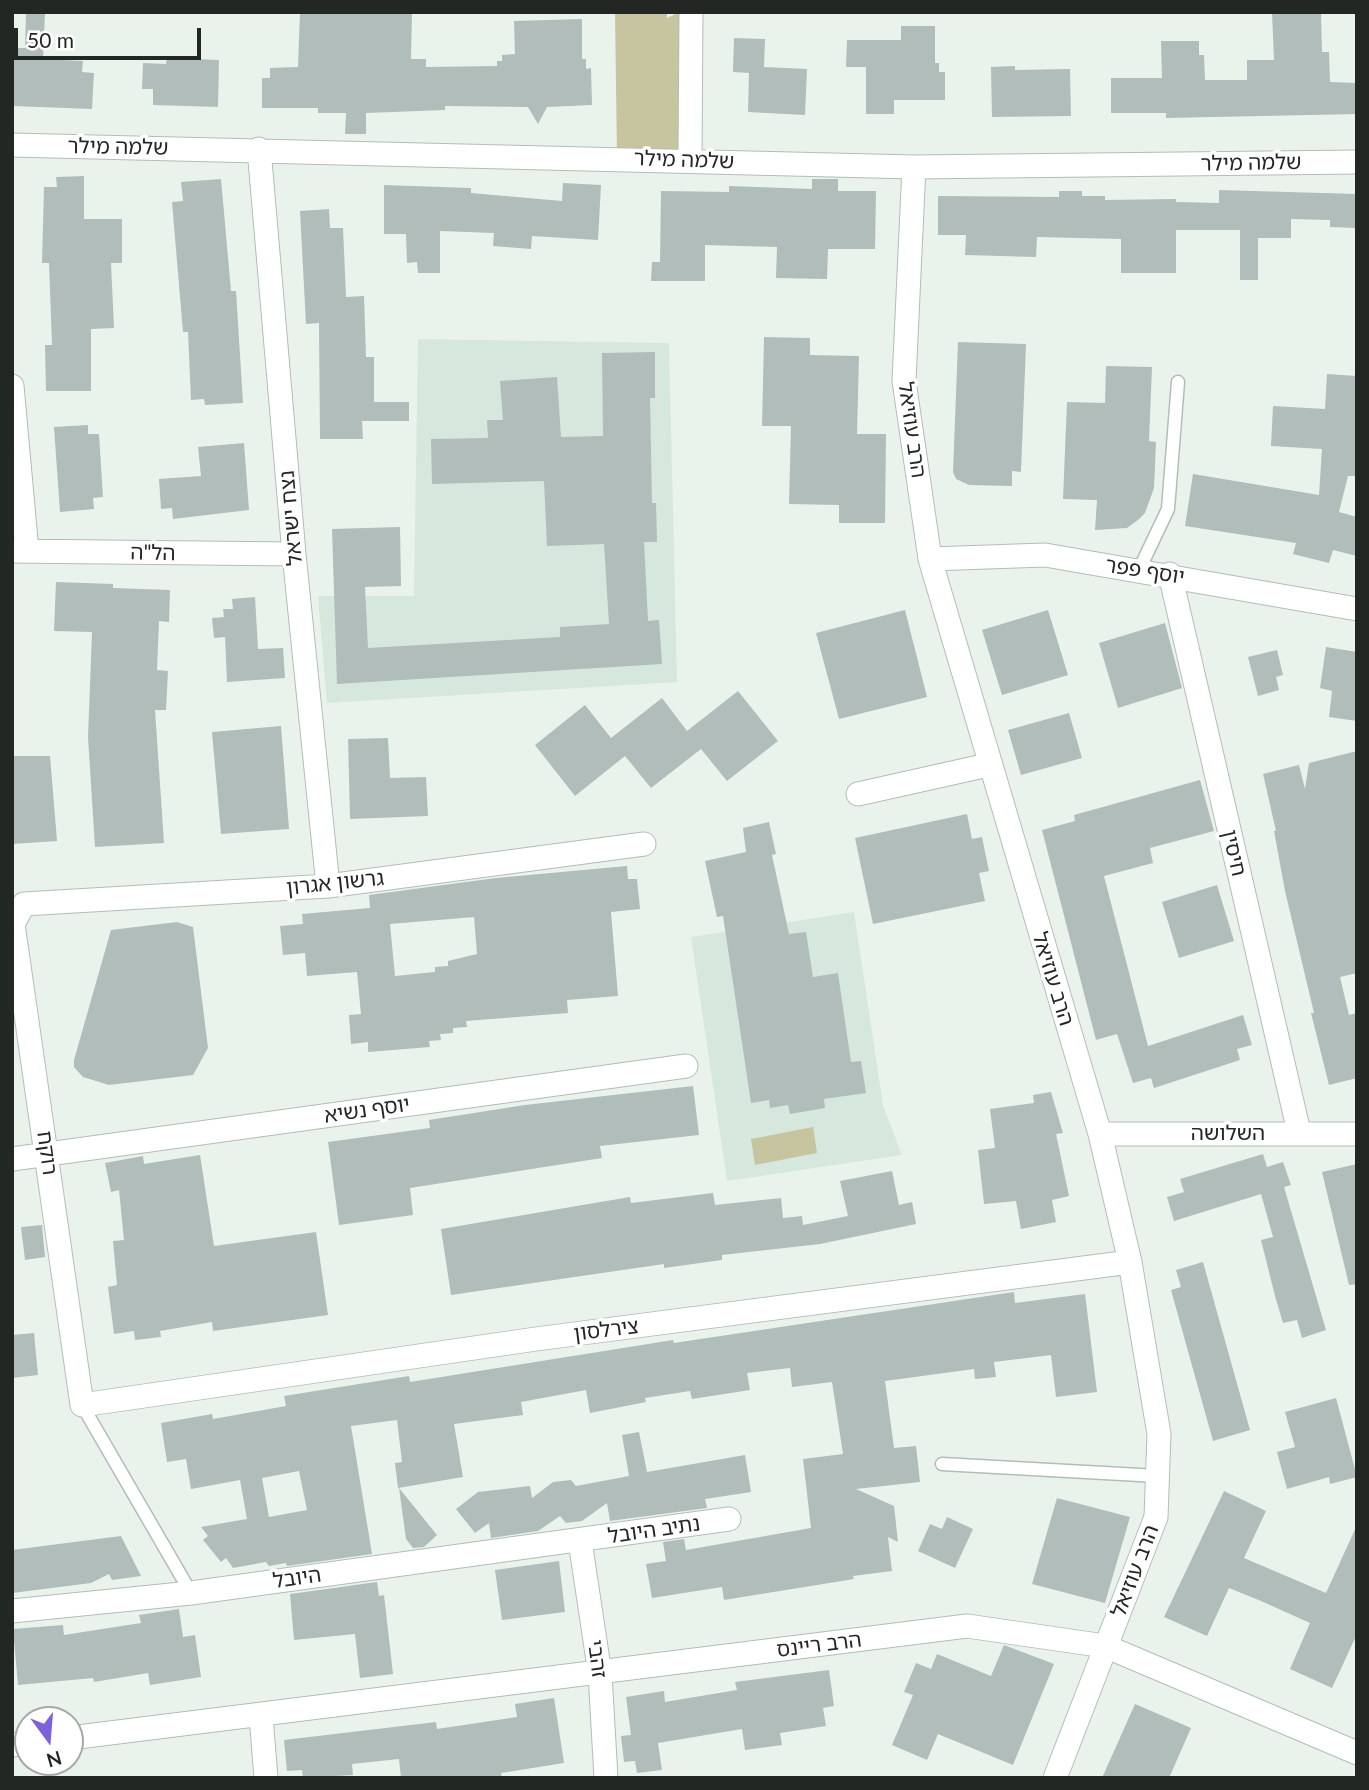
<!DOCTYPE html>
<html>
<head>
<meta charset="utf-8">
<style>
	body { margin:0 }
	#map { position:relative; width:1369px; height:1790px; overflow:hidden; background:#e9f3ec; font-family:Lato,sans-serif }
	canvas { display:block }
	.frame { position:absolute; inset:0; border:14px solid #232724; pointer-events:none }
	.north { position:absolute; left:14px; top:1706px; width:70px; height:70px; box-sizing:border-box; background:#fff; border:2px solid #a7a9a7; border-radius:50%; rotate:164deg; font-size:19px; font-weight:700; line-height:28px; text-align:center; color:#232724 }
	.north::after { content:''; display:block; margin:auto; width:24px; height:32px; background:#7e60da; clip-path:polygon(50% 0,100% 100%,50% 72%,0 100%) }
	.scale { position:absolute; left:14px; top:28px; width:187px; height:32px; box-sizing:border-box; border:4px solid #232724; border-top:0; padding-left:9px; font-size:21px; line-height:24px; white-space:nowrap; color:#232724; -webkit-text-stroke:5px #fff; paint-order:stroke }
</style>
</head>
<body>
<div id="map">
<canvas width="1369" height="1790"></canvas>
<div class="frame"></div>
<div class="north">N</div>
<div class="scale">50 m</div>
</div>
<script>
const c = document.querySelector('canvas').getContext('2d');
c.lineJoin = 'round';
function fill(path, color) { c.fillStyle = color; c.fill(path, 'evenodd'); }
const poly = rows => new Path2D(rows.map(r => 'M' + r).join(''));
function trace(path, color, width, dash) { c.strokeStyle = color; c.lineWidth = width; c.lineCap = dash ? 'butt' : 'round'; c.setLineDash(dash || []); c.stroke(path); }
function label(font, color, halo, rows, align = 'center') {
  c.font = font + ' Lato,"Noto Sans Hebrew",sans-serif'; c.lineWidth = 7; c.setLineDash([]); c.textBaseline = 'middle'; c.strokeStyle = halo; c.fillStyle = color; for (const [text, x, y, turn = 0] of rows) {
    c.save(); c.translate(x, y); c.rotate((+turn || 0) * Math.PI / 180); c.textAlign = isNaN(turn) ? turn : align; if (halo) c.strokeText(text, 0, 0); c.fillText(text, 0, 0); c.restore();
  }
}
fill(poly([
	[418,339,669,343,677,682,327,703,318,596,414,596],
	[854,912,883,1105,902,1155,727,1181,691,937]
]), '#d6e8dd');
fill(poly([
	[615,12,667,12,667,18,680,12,690,160,617,158],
	[813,1127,817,1153,755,1165,751,1139]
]), '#c7c5a0');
fill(poly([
	[26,12,45,12,43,59,83,61,82,72,94,73,92,109,12,106,12,48,25,48],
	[300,12,412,12,411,59,426,59,426,67,497,66,497,61,502,61,502,55,515,54,514,21,582,19,582,59,586,59,586,69,591,68,592,105,547,107,538,124,528,107,445,106,445,110,366,113,366,134,345,134,346,113,318,113,318,108,262,108,262,78,270,78,270,68,298,67],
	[1272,12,1321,12,1322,52,1329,52,1330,82,1357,83,1357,114,1166,118,1166,113,1111,113,1111,78,1162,78,1161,41,1199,41,1199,55,1204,55,1205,80,1247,80,1247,60,1274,60],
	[901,26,935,26,935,63,939,63,939,72,945,72,945,100,894,100,894,114,866,114,866,67,846,67,847,40,901,40],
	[734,38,765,39,764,67,807,69,805,115,748,112,749,73,733,72],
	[167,58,219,60,218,107,153,105,153,89,142,89,143,63,166,64],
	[1015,66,1015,70,1070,69,1071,116,992,117,991,67],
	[84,176,84,219,122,219,122,263,111,263,114,328,91,329,91,391,46,391,45,345,52,345,49,263,42,263,44,187,57,187,56,177],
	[221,179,231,291,236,291,243,403,205,405,204,399,191,400,188,332,183,332,172,202,183,201,181,182],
	[812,179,838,179,838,191,876,191,875,249,828,249,827,279,776,278,777,247,705,245,705,281,651,281,652,262,660,262,661,191,729,192,729,186,812,189],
	[563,183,601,185,598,240,532,236,531,249,493,246,494,233,440,231,440,273,418,273,417,262,407,263,406,234,384,234,384,185,471,188,471,193,562,201],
	[1219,190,1357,194,1357,228,1330,227,1330,220,1291,219,1291,238,1258,238,1258,280,1240,280,1240,230,1176,230,1176,273,1121,273,1121,239,1037,237,1036,257,965,255,966,235,938,235,938,196,1059,197,1059,191,1082,191,1082,196,1105,196,1105,200,1176,199,1176,202,1219,203],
	[329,209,330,228,343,228,346,297,364,296,366,357,374,357,374,402,409,402,409,421,362,421,363,439,320,439,319,323,306,324,300,211],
	[764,337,810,338,810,355,859,356,857,434,886,434,885,523,839,523,839,505,789,504,791,426,762,426],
	[958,342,1026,344,1021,472,1012,471,1012,486,969,485,956,479,953,472],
	[655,352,655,398,650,398,652,503,656,503,657,542,644,542,648,621,659,620,662,664,337,684,332,529,400,527,401,586,365,587,368,648,560,637,560,627,609,624,604,544,547,546,544,481,432,484,431,439,488,438,487,420,503,420,500,381,557,377,561,437,603,436,602,353],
	[1106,366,1152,367,1149,441,1156,442,1154,488,1145,513,1138,520,1127,528,1095,530,1097,500,1063,499,1067,402,1105,403],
	[1327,374,1357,376,1357,476,1348,476,1339,512,1357,517,1357,556,1333,550,1329,563,1293,554,1296,543,1185,526,1193,474,1319,495,1322,449,1271,446,1273,406,1325,409],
	[88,425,88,434,99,434,103,497,93,498,94,509,60,512,54,427],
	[244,443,249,510,173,519,172,508,161,509,159,479,201,476,198,447],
	[56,582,113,584,113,588,170,590,169,622,159,621,157,670,168,671,166,710,155,710,164,843,95,847,88,737,92,632,54,631],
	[255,597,258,649,283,648,285,678,227,682,225,637,214,638,212,618,224,617,223,609,233,609,232,599],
	[905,610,927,697,839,719,816,633],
	[1048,610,1068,675,1002,695,982,630],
	[1165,623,1182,688,1118,708,1099,643],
	[1326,647,1357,652,1357,721,1329,717,1332,691,1320,688],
	[1277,650,1283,675,1276,677,1279,690,1258,696,1248,657],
	[738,691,778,741,727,781,701,749,651,788,625,756,575,796,535,745,585,705,611,738,662,698,687,731],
	[1069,713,1082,758,1021,775,1008,730],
	[281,726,289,829,221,834,212,732],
	[388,738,390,778,426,777,428,816,350,819,348,739],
	[1357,751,1357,973,1340,977,1349,1015,1357,1013,1357,1078,1329,1085,1311,1013,1314,1013,1285,891,1274,831,1276,831,1263,774,1299,765,1305,789,1309,763],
	[12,756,50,756,57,841,12,844],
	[1200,780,1214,831,1150,848,1153,863,1104,876,1148,1046,1243,1015,1252,1045,1237,1049,1240,1060,1154,1088,1151,1078,1133,1083,1117,1034,1096,1040,1042,830,1075,821,1074,815],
	[967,814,972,839,982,837,989,871,979,873,985,901,873,924,855,838],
	[769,822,776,854,772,855,789,934,806,932,813,977,838,973,851,1062,861,1061,866,1093,824,1099,825,1108,790,1114,788,1105,770,1108,769,1100,751,1103,723,916,717,917,705,861,746,852,743,828],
	[627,866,628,879,637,879,640,909,611,912,618,996,567,1000,568,1013,466,1021,467,1027,453,1028,453,1033,440,1034,441,1040,429,1041,430,1047,368,1052,368,1042,351,1044,349,1015,361,1014,357,972,307,976,305,953,283,955,280,926,303,924,302,914,370,908,369,895,496,878],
	[474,917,477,954,448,961,448,966,435,967,435,972,395,976,390,924],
	[1217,885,1234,941,1179,958,1162,902],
	[177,922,193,927,208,1048,193,1075,109,1085,83,1077,74,1067,74,1060,111,930],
	[693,1086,699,1135,600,1146,602,1158,410,1188,413,1215,339,1225,328,1142,430,1128,429,1120,525,1105],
	[1051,1092,1063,1133,1056,1134,1069,1196,1052,1200,1056,1222,1021,1229,1016,1201,984,1204,978,1150,995,1148,990,1109,1034,1103,1033,1095],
	[1263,1154,1267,1167,1283,1162,1291,1185,1284,1187,1326,1330,1302,1338,1297,1320,1283,1323,1275,1296,1261,1240,1273,1237,1261,1194,1174,1221,1167,1197,1184,1192,1180,1179],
	[200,1155,214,1246,316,1232,328,1315,213,1331,212,1322,160,1331,161,1337,135,1340,134,1331,114,1334,108,1287,117,1285,113,1241,124,1240,119,1190,111,1192,105,1163,143,1156,144,1164],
	[1357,1164,1357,1284,1349,1285,1322,1172],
	[892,1171,899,1205,912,1202,916,1224,820,1244,722,1255,722,1260,664,1268,664,1264,451,1295,441,1229,630,1197,631,1203,713,1193,715,1205,781,1198,783,1218,802,1216,803,1225,848,1216,840,1181],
	[42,1225,45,1257,25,1260,21,1227],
	[1203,1262,1250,1430,1213,1441,1171,1290,1181,1287,1176,1270],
	[1014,1292,1015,1303,1085,1294,1097,1392,1056,1397,1051,1355,994,1362,996,1377,975,1379,974,1369,885,1381,894,1448,916,1446,920,1482,856,1489,894,1506,898,1542,888,1537,892,1571,853,1576,854,1579,724,1600,722,1587,652,1598,646,1564,666,1561,663,1542,684,1539,686,1550,811,1528,803,1459,843,1454,832,1382,792,1387,790,1368,747,1373,750,1390,692,1399,690,1391,645,1398,646,1402,590,1413,586,1390,521,1402,523,1415,454,1424,463,1477,398,1488,395,1463,402,1462,397,1420,351,1426,372,1554,287,1566,286,1563,269,1566,266,1562,233,1568,226,1558,221,1562,203,1540,208,1536,201,1527,247,1519,240,1480,191,1489,186,1459,167,1462,161,1423,212,1414,213,1419,286,1406,284,1396,409,1376,410,1382,673,1340,674,1343],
	[299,1471,307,1510,269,1517,262,1478],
	[34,1333,38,1375,12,1378,12,1335],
	[1336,1398,1357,1477,1330,1484,1329,1477,1287,1489,1277,1452,1295,1447,1285,1412],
	[639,1432,647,1472,745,1455,751,1492,705,1499,707,1508,610,1521,607,1503,582,1521,566,1523,560,1516,538,1531,491,1538,489,1523,475,1533,456,1509,478,1492,530,1486,532,1498,553,1482,571,1480,576,1486,629,1476,622,1435],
	[399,1488,437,1535,424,1547,413,1548,406,1539],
	[1224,1491,1266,1511,1244,1558,1326,1593,1357,1525,1357,1634,1332,1688,1290,1669,1310,1623,1261,1601,1229,1588,1207,1636,1164,1617],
	[1057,1498,1130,1517,1105,1603,1032,1584],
	[947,1517,973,1529,955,1568,918,1551,930,1524,942,1529],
	[121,1536,141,1576,112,1580,109,1574,91,1583,12,1593,12,1550],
	[559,1561,565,1612,502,1620,495,1570],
	[377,1582,379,1596,384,1595,393,1674,360,1678,355,1634,294,1640,290,1594],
	[179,1609,183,1637,195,1635,201,1677,150,1685,148,1673,94,1682,93,1678,18,1685,13,1629,63,1625,64,1635,141,1623,139,1615],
	[1004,1645,1054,1664,1013,1765,938,1734,927,1760,892,1745,913,1695,904,1692,916,1663,931,1669,937,1654,991,1676],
	[829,1670,834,1706,823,1708,826,1726,780,1733,782,1745,745,1750,742,1729,658,1743,662,1770,637,1773,635,1761,624,1762,621,1736,631,1735,626,1697,664,1691,665,1702,737,1690,735,1682],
	[554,1698,564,1763,501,1773,502,1778,401,1778,399,1759,352,1764,353,1775,303,1778,302,1770,287,1771,284,1740,436,1722,437,1729,517,1717,515,1704],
	[1135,1704,1191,1728,1169,1778,1102,1778]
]), '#b1bdbb');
const service = poly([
	[1139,570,1168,509,1178,382],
	[82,1405,191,1593],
	[942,1464,1158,1476]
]);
const minor = poly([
	[12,145,914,167,1357,162],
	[259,149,294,554,328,886],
	[690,160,691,12],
	[914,167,904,381,930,559,1100,1134,1130,1262,1159,1434,1156,1517,1055,1778],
	[12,386,27,551],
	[12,551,294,554],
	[930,559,1045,555,1357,609],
	[1170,574,1299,1132],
	[858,794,988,765],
	[644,844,328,886,24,904,13,924,82,1405,536,1339,1130,1262],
	[1100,1134,1357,1134],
	[12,1159,686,1066],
	[580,1541,600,1674,606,1778],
	[12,1611,191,1593,729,1519],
	[261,1716,266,1778],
	[70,1738,967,1626,1105,1646,1357,1753],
	[12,1745,28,1743]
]);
trace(service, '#b3bdb7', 15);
trace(minor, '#b3bdb7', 25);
trace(service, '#fff', 12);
trace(minor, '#fff', 23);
label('21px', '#232724', '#fff', [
	["שלמה מילר",118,147,1],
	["שלמה מילר",684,160,2],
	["שלמה מילר",1251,163,-1],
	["הרב עוזיאל",912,430,82],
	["נצח ישראל",291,518,-95],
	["הל\"ה",153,553,1],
	["יוסף פפר",1145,571,9],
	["חיסין",1234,853,77],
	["גרשון אגרון",335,883,-6],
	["הרב עוזיאל",1053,979,73],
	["יוסף נשיא",367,1110,-8],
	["השלושה",1228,1133],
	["רוקח",47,1153,82],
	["צירלסון",606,1330,-7],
	["נתיב היובל",654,1530,-8],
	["הרב עוזיאל",1135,1571,-69],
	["היובל",297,1578,-8],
	["הרב ריינס",819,1645,-7],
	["זהבי",597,1659,83]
]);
</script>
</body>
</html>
